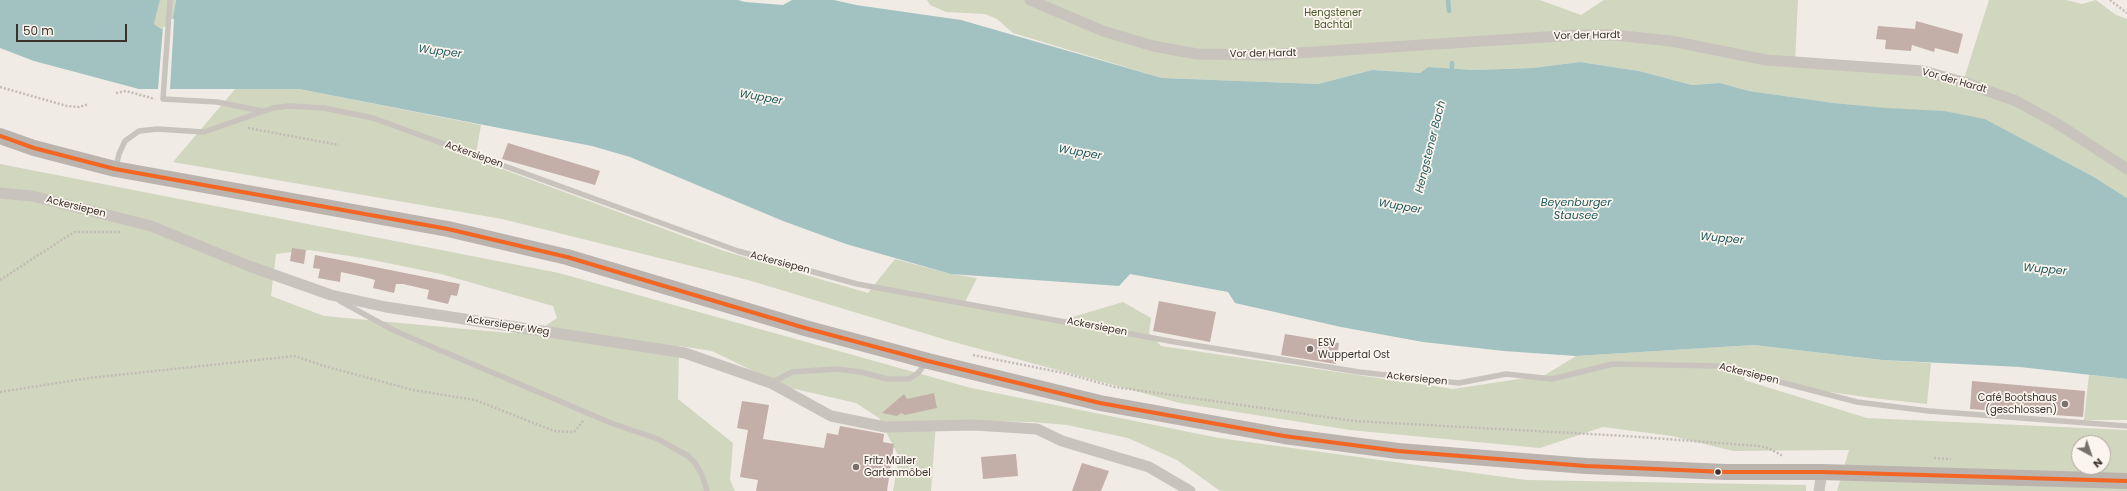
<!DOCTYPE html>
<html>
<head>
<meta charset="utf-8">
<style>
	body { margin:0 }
	#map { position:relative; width:2127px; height:491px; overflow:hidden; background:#f0ebe5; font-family:Poppins,sans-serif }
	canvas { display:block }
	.north { position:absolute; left:2071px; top:435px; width:40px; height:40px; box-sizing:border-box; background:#fbf5ee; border:1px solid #aea6a0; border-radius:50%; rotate:140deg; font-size:11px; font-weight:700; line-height:16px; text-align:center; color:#3b302b }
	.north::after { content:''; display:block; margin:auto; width:14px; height:18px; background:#7a716c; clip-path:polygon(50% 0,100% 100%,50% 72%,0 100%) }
	.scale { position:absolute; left:16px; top:24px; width:111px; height:18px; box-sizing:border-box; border:2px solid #3b302b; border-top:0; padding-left:5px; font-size:12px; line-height:14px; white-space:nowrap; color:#3b302b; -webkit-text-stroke:3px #fbf5ee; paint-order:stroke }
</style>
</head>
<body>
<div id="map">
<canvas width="2127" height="491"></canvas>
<div class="north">N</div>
<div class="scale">50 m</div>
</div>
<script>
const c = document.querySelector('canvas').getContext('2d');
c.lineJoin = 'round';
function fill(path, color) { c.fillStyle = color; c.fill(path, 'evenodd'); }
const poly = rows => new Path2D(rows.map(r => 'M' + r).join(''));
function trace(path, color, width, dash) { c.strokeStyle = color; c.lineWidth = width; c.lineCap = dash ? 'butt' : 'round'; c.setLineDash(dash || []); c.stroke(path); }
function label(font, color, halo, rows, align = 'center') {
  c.font = font + ' Poppins,sans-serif'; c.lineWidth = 3.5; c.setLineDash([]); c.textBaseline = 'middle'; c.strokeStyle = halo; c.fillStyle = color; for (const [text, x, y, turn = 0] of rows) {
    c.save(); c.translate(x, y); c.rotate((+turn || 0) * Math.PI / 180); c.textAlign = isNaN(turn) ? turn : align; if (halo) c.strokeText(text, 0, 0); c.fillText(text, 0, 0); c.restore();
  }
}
fill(poly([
	[160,0,176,0,171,28,161,29,154,24],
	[927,0,1540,0,1581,15,1604,0,1798,0,1795,62,1884,67,1963,82,1989,0,2066,0,2082,4,2096,0,2116,15,2127,19,2127,198,2094,177,1985,119,1834,103,1749,91,1720,83,1692,85,1639,71,1580,62,1532,68,1474,70,1428,67,1420,73,1372,70,1318,84,1162,78,1013,33,997,19,985,14,946,12,930,5],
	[236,88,299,89,481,125,475,159,724,251,868,293,895,259,951,274,977,278,964,304,1059,321,1123,302,1151,318,1149,333,1161,346,1453,389,1545,375,1576,356,1754,345,1881,360,1931,363,1927,404,1872,398,1808,389,1747,370,1744,380,1867,418,2127,430,2127,491,1837,491,1849,450,1733,451,1672,436,1603,427,1540,448,1350,430,1180,403,950,341,748,280,502,219,173,162],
	[2079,443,2103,443,2103,467,2079,467],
	[0,164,559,273,971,388,1219,438,1526,480,1806,485,1806,491,1220,491,1177,460,1128,438,1067,425,1032,422,973,421,936,422,931,491,893,491,899,457,879,418,856,403,786,387,712,351,679,346,678,399,733,443,730,480,735,491,0,491],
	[309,250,363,258,441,274,553,306,557,318,542,328,509,333,324,316,271,296,276,254],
	[2089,375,2127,379,2127,420,2084,420]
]), '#d1d6bf');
fill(poly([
	[0,0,160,0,154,24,161,29,171,28,176,0,738,0,745,2,783,5,792,0,834,0,856,5,961,20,1162,78,1318,84,1372,70,1420,73,1428,67,1474,70,1532,68,1580,62,1639,71,1692,85,1720,83,1749,91,1834,103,1886,108,1944,111,1985,119,2094,177,2127,198,2127,379,2020,367,1882,360,1754,345,1576,356,1504,351,1423,342,1341,327,1235,303,1228,292,1130,274,1119,286,951,274,846,244,783,221,630,157,592,146,299,89,139,89,34,61,0,48]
]), '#a1c2c1');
fill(poly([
	[171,19,174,19,170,90,158,89,163,27,169,26]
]), '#f0ebe5');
trace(poly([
	[1448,0,1449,11],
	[1452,63,1452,74]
]), '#a1c2c1', 4.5);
fill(poly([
	[1916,21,1963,34,1958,54,1935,48,1934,52,1912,45,1911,51,1885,49,1886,40,1876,39,1878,26,1915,29],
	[508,143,600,171,595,185,502,159],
	[292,248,306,250,304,264,290,261],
	[315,255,460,284,457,296,451,295,448,304,427,299,429,290,403,284,396,284,394,293,373,288,375,280,368,278,341,272,340,282,318,278,320,269,313,268],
	[1159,301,1216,312,1210,342,1153,331],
	[1285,334,1339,343,1336,364,1281,355],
	[1972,381,2085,391,2083,417,1970,409],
	[934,393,937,408,905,415,901,413,897,416,882,413,904,394,907,399],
	[742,401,769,405,763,439,824,448,827,433,838,435,840,426,884,434,883,442,894,444,887,491,756,491,758,480,740,477,748,430,737,428],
	[1016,454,1018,476,983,479,981,457],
	[1082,463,1109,471,1101,491,1072,491]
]), '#c3afa7');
trace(poly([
	[2110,0,2127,13],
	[0,87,67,106,79,107,89,104],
	[116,93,126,91,155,99],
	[248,128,339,145],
	[0,280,74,232,120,232],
	[973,355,1064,373,1115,387,1354,421,1626,436,1759,446,1768,448,1783,456],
	[0,392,89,378,295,356,324,366,413,390,475,400,554,431,574,432,583,421],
	[1934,458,1951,459]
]), '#c2bbb6', 2.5, [2, 2]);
trace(poly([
	[170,0,163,99,217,102,262,111],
	[116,167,119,154,125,141,139,131,157,129,204,132,273,108,289,106,324,108,373,118,738,251,857,284,1175,342,1359,372,1459,383,1506,374,1552,379,1613,364,1718,366,1857,402,1929,411,2127,426],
	[340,301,395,331,611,423,658,439,688,456,695,463,702,475,707,491],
	[771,383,792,372,836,369,861,372,887,379,909,379,918,373,926,363]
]), '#c9c3be', 5.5);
trace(poly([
	[1030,0,1103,31,1153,46,1197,54,1267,55,1576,35,1614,35,1671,41,1766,60,1923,71,1963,82,2016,101,2058,124,2127,169],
	[0,193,32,196,151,226,249,266,331,295,386,307,685,353,771,383,831,416,885,427,974,425,1037,429,1062,441,1149,467,1190,491],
	[1819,491,1822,472]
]), '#c9c3be', 11);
trace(poly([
	[0,136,34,148,115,169,448,229,567,257,805,328,928,361,1100,403,1284,436,1398,451,1586,466,1726,472,1822,472,2127,481]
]), '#bab3ae', 16);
trace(poly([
	[0,136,34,148,115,169,448,229,567,257,805,328,928,361,1100,403,1284,436,1398,451,1586,466,1726,472,1822,472,2127,481]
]), '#f26522', 4);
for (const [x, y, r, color] of [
	[1310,349,4,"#7a716c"],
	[2065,404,4,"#7a716c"],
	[856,467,4,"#7a716c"],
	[1718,472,3.5,"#3b302b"]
]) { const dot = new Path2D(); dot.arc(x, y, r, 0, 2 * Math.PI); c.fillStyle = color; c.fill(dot); trace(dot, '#fbf5ee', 1.5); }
label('10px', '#4a5a2e', '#fbf5ee', [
	["Hengstener",1333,13],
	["Bachtal",1333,25]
]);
label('10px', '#3b302b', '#fbf5ee', [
	["Vor der Hardt",1587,36,-1],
	["Vor der Hardt",1263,54,-1],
	["Vor der Hardt",1954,81,16],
	["Ackersiepen",474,155,20],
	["Ackersiepen",76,207,14],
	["Ackersiepen",780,263,15],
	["Ackersieper Weg",508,326,9],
	["Ackersiepen",1097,327,11],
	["Ackersiepen",1749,374,14],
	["Ackersiepen",1417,379,6]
]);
label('10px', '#3b302b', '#fbf5ee', [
	["ESV",1318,343],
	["Wuppertal Ost",1318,355],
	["Café Bootshaus",2057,398,"right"],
	["(geschlossen)",2057,410,"right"],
	["Fritz Müller",864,461],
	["Gartenmöbel",864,473]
], 'left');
label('italic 11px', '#1f5a5e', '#fbf5ee', [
	["Wupper",440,52,7],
	["Wupper",761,98,10],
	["Hengstener Bach",1431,147,-76],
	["Wupper",1080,153,10],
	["Beyenburger",1576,203],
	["Stausee",1576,216],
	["Wupper",1400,207,10],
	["Wupper",1722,239,5],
	["Wupper",2045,270,5]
]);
</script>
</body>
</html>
